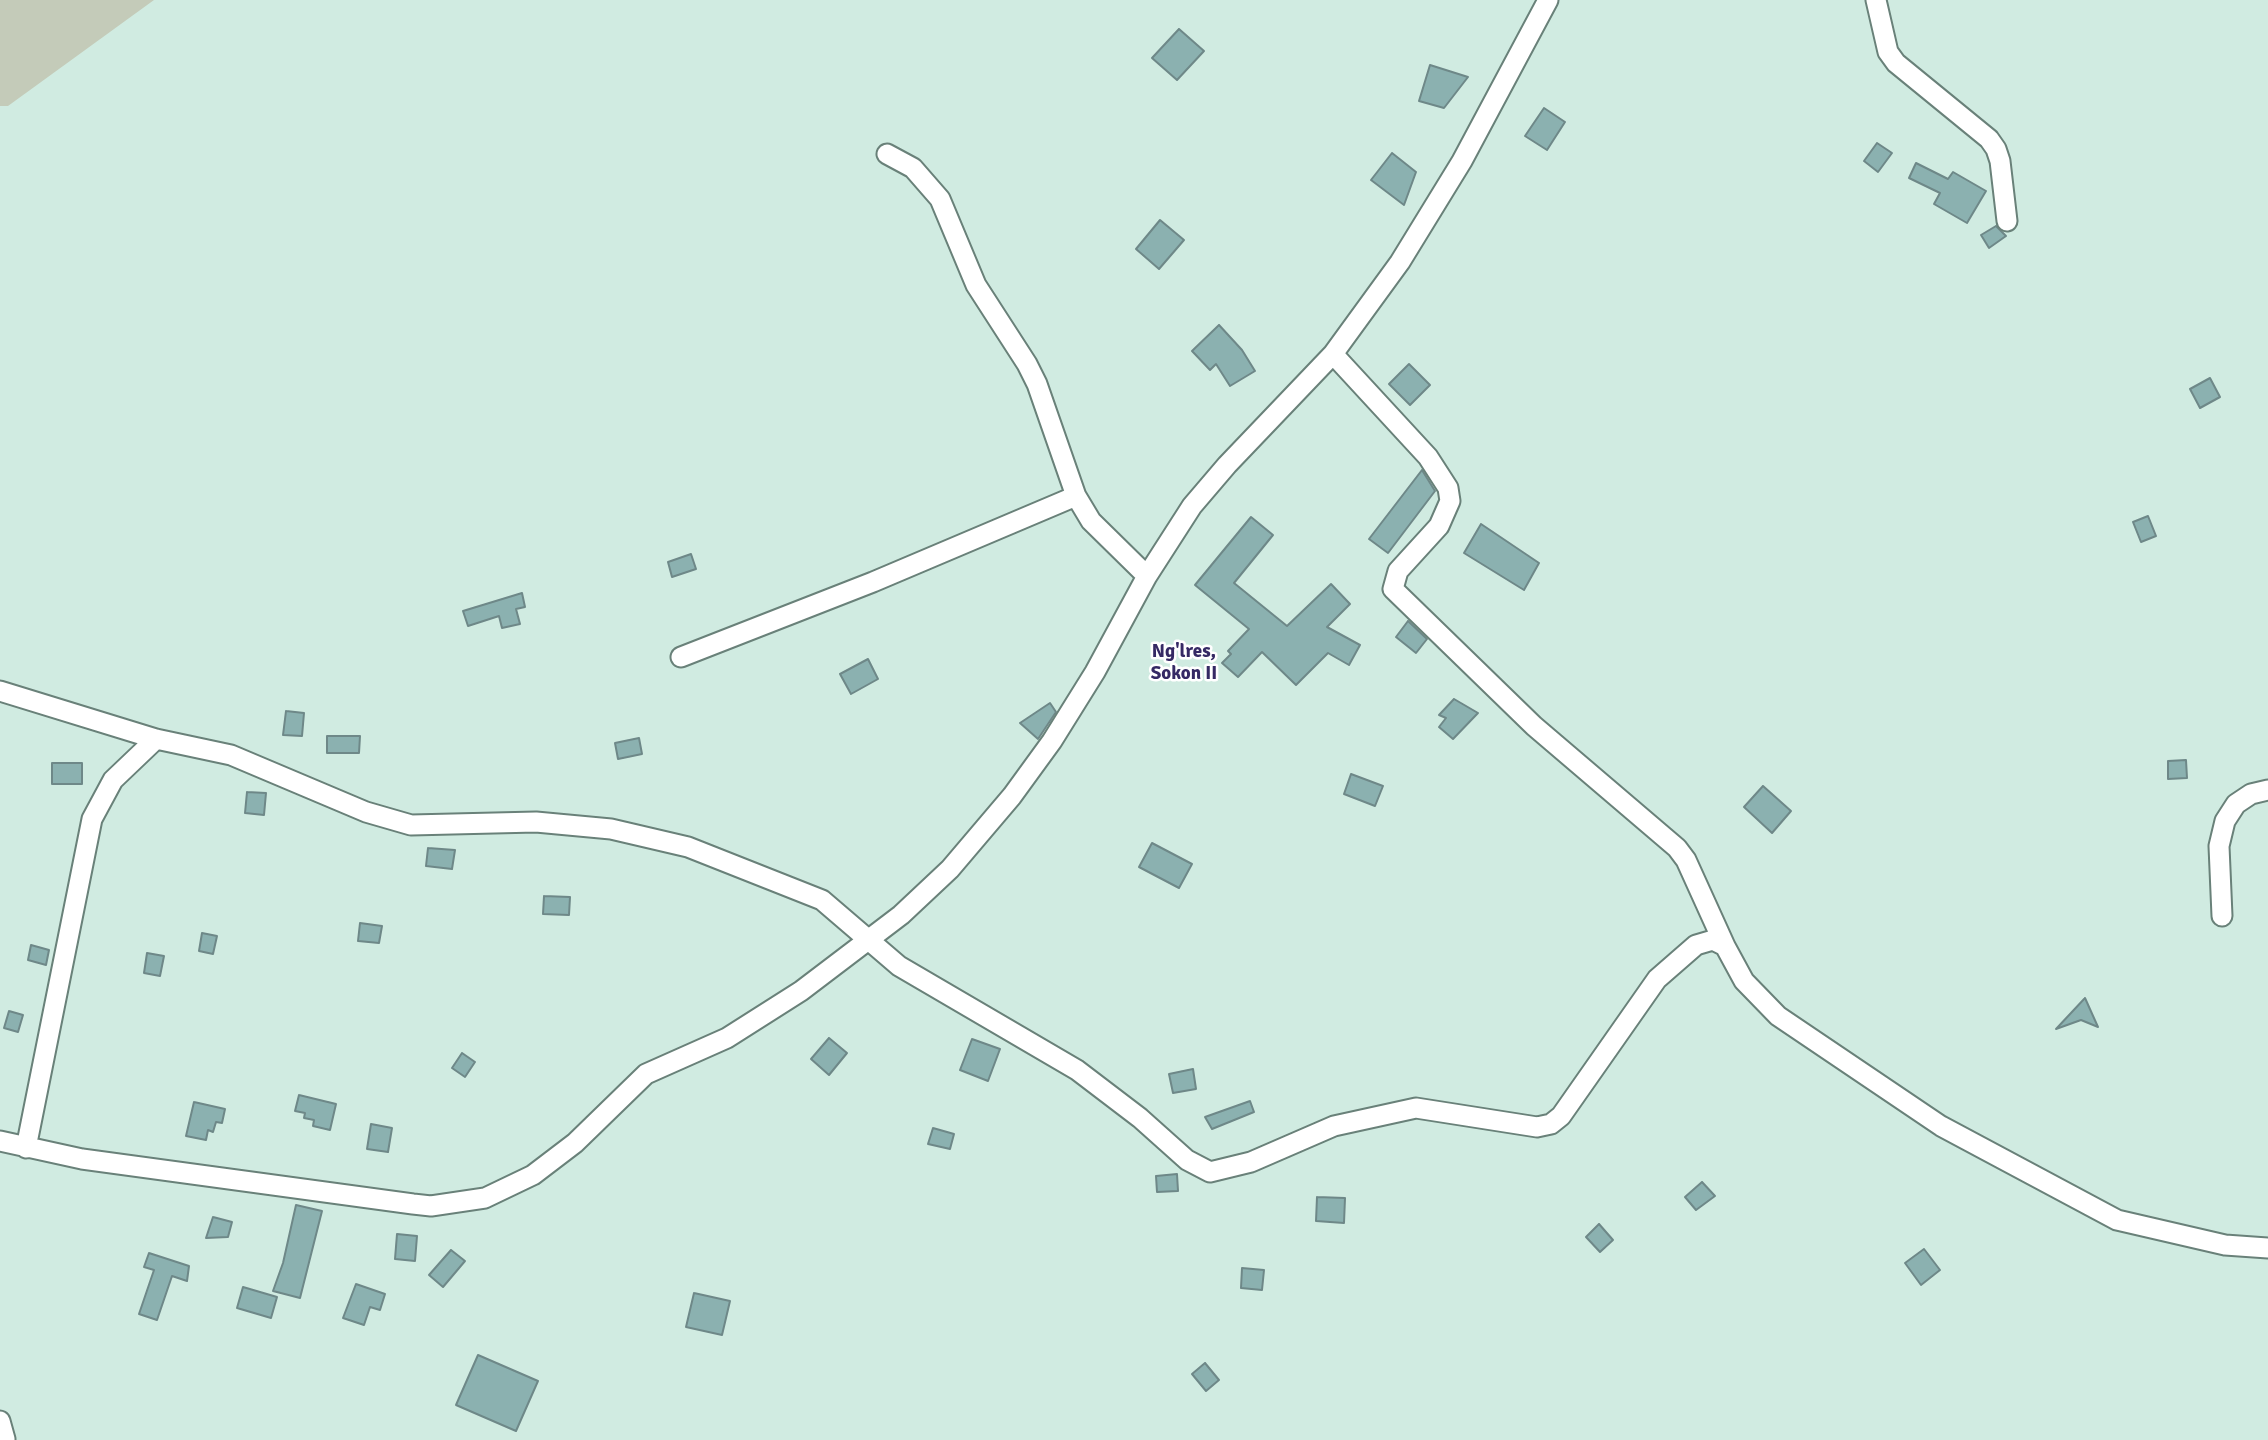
<!DOCTYPE html>
<html>
<head>
<meta charset="utf-8">
<style>
	body { margin:0 }
	canvas { display:block; background:#d0ebe1 }
</style>
</head>
<body>
<canvas width="2268" height="1440"></canvas>
<script>
const c = document.querySelector('canvas').getContext('2d');
c.lineJoin = 'round';
function fill(path, color) { c.fillStyle = color; c.fill(path, 'evenodd'); }
const poly = rows => new Path2D(rows.map(r => 'M' + r).join(''));
function trace(path, color, width, dash) { c.strokeStyle = color; c.lineWidth = width; c.lineCap = dash ? 'butt' : 'round'; c.setLineDash(dash || []); c.stroke(path); }
function label(font, color, halo, rows, align = 'center') {
  c.font = font + ' Signika,sans-serif'; c.lineWidth = 5; c.setLineDash([]); c.textBaseline = 'middle'; c.strokeStyle = halo; c.fillStyle = color; for (const [text, x, y, turn = 0] of rows) {
    c.save(); c.translate(x, y); c.rotate((+turn || 0) * Math.PI / 180); c.textAlign = isNaN(turn) ? turn : align; if (halo) c.strokeText(text, 0, 0); c.fillText(text, 0, 0); c.restore();
  }
}
fill(poly([
	[0,0,154,0,8,106,0,106]
]), '#c4cbb9');
const building = poly([
	[1179,29,1204,51,1177,80,1152,58,1179,29],
	[1430,65,1468,77,1444,108,1419,101,1430,65],
	[1544,108,1565,122,1547,150,1525,136,1544,108],
	[1877,143,1892,153,1878,172,1864,161,1877,143],
	[1392,153,1416,172,1404,205,1371,180,1392,153],
	[1916,163,1948,179,1953,172,1986,191,1967,223,1934,204,1940,193,1909,178,1916,163],
	[1160,220,1184,240,1159,269,1136,249,1160,220],
	[1996,226,2006,236,1989,248,1981,235,1996,226],
	[1219,325,1242,350,1255,371,1230,386,1216,364,1210,370,1192,351,1219,325],
	[1409,364,1430,385,1410,405,1389,384,1409,364],
	[2210,378,2220,397,2200,408,2190,389,2210,378],
	[1422,470,1435,491,1388,553,1369,539,1422,470],
	[2148,516,2156,536,2141,542,2133,522,2148,516],
	[1251,517,1273,535,1234,583,1287,626,1331,584,1350,604,1327,627,1360,645,1349,665,1328,653,1296,685,1262,652,1238,677,1222,663,1231,654,1228,651,1249,629,1195,585,1251,517],
	[1481,524,1539,563,1524,590,1464,553,1481,524],
	[691,554,696,569,672,577,668,562,691,554],
	[522,593,525,607,516,609,520,624,502,628,499,616,468,626,463,611,522,593],
	[1408,621,1427,639,1416,653,1396,637,1408,621],
	[868,659,878,679,851,694,840,674,868,659],
	[1454,699,1478,713,1453,739,1439,727,1446,718,1439,715,1454,699],
	[1050,703,1056,712,1038,739,1020,723,1050,703],
	[286,711,304,713,302,736,283,735,286,711],
	[327,736,360,736,359,753,327,753,327,736],
	[639,738,642,754,618,759,615,743,639,738],
	[2186,760,2187,778,2168,779,2168,761,2186,760],
	[52,763,82,763,82,784,52,784,52,763],
	[1351,774,1383,786,1375,806,1344,794,1351,774],
	[1763,786,1791,811,1772,833,1744,807,1763,786],
	[247,792,266,793,264,815,245,813,247,792],
	[1152,843,1192,864,1179,888,1139,867,1152,843],
	[428,848,455,850,452,869,426,866,428,848],
	[544,896,570,897,569,915,543,914,544,896],
	[360,923,382,926,379,943,358,941,360,923],
	[202,933,217,936,213,954,199,951,202,933],
	[31,945,49,950,46,965,28,960,31,945],
	[147,953,164,956,160,976,144,973,147,953],
	[2085,998,2098,1027,2081,1020,2056,1029,2085,998],
	[9,1011,23,1015,18,1032,4,1028,9,1011],
	[829,1038,847,1053,829,1075,811,1059,829,1038],
	[972,1039,1000,1049,988,1081,960,1070,972,1039],
	[462,1053,475,1062,465,1077,452,1068,462,1053],
	[1193,1069,1196,1089,1173,1093,1169,1074,1193,1069],
	[299,1095,336,1104,330,1130,313,1126,314,1120,304,1118,305,1113,295,1111,299,1095],
	[1250,1101,1254,1112,1212,1129,1205,1117,1250,1101],
	[194,1102,225,1109,222,1123,216,1122,213,1132,208,1130,206,1140,186,1136,194,1102],
	[371,1124,392,1128,388,1152,367,1149,371,1124],
	[933,1128,954,1134,950,1149,928,1144,933,1128],
	[1177,1174,1178,1191,1157,1192,1156,1176,1177,1174],
	[1702,1182,1715,1196,1696,1210,1685,1197,1702,1182],
	[1317,1197,1345,1198,1344,1223,1316,1221,1317,1197],
	[296,1205,322,1211,300,1298,273,1291,283,1263,296,1205],
	[213,1217,232,1222,228,1237,206,1238,213,1217],
	[1599,1224,1613,1240,1600,1252,1586,1237,1599,1224],
	[397,1234,417,1236,415,1261,395,1259,397,1234],
	[1924,1249,1940,1270,1921,1285,1905,1263,1924,1249],
	[451,1250,465,1261,443,1287,429,1275,451,1250],
	[149,1253,189,1266,187,1281,172,1276,157,1320,139,1314,154,1270,144,1267,149,1253],
	[1242,1268,1264,1270,1262,1290,1241,1288,1242,1268],
	[356,1284,385,1294,380,1310,370,1307,364,1325,343,1318,356,1284],
	[243,1287,277,1297,271,1318,237,1308,243,1287],
	[694,1293,730,1301,722,1335,686,1327,694,1293],
	[478,1355,538,1381,516,1431,456,1405,478,1355],
	[1205,1363,1219,1380,1206,1391,1192,1374,1205,1363]
]);
fill(building, '#8bb1b0');
trace(building, '#6e8888', 2);
const minor = poly([
	[1876,0,1888,52,1896,63,1989,139,1996,149,2000,161,2007,221],
	[887,154,913,168,940,199,976,285,1027,364,1037,384,1076,496,1091,521,1147,576],
	[1333,354,1428,457,1448,488,1450,501,1439,526,1398,571,1393,589,1534,726,1677,848,1686,860,1725,946],
	[681,657,873,582,1076,496],
	[0,691,156,739,231,755,366,812,411,825,536,822,611,829,688,847,822,900,899,966,1077,1070,1140,1118,1187,1160,1210,1172,1251,1162,1334,1126,1416,1108,1537,1127,1551,1124,1561,1116,1657,979,1696,945,1713,940,1725,946,1744,981,1778,1016,1941,1126,2117,1220,2225,1245,2268,1248],
	[2222,916,2219,846,2225,821,2236,804,2251,794,2268,790],
	[0,1141,82,1159,413,1204,431,1206,485,1198,533,1175,575,1143,646,1074,727,1038,801,991,901,915,950,869,1012,796,1052,741,1095,672,1147,576,1192,506,1227,465,1333,354,1400,262,1462,161,1548,0],
	[26,1148,92,819,113,780,156,739],
	[0,1421,5,1439]
]);
trace(minor, '#698179', 23);
trace(minor, '#fff', 19);
label('bold 19px', '#352964', '#fff', [
	["Ng'lres,",1184,652],
	["Sokon II",1184,674]
]);
</script>
</body>
</html>
